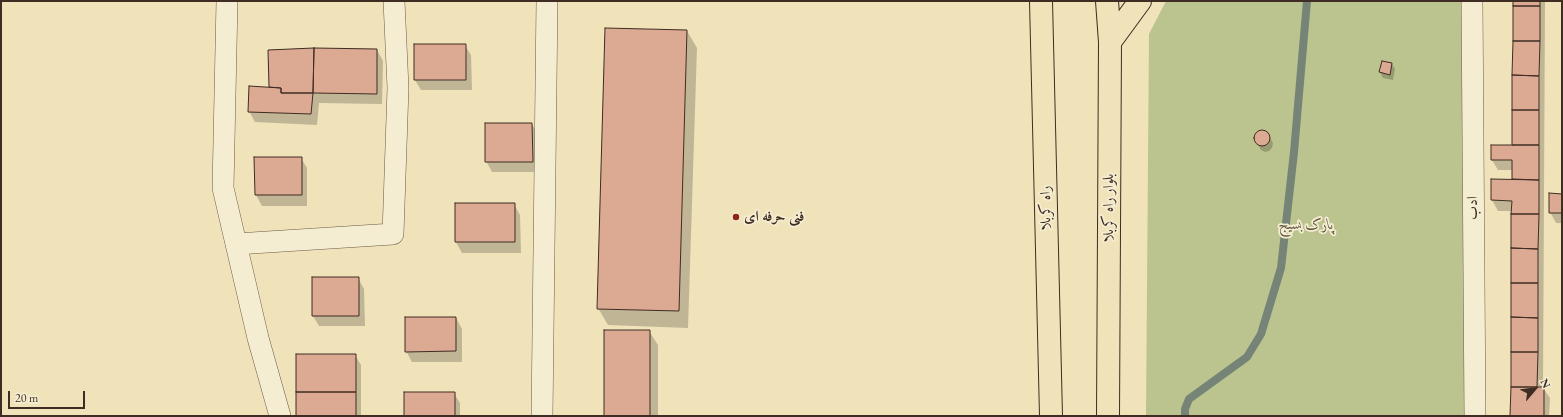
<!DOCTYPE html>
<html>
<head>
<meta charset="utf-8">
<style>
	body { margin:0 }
	#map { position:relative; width:1563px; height:417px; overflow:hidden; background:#f0e3ba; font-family:"EB Garamond",serif }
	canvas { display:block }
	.frame { position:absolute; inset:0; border:2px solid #3f2c22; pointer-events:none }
	.north { position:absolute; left:1515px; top:369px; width:40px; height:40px; -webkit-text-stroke:3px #f5edd2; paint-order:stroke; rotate:62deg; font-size:11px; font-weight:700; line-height:16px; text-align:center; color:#3f2c22 }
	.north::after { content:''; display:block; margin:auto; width:14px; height:18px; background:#3f2c22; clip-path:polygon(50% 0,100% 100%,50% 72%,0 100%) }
	.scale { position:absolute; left:8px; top:391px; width:77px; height:18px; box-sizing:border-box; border:2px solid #3f2c22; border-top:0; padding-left:5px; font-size:12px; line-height:14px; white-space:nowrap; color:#3f2c22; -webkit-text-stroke:3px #f5edd2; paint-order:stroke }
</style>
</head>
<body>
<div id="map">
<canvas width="1563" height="417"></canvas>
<div class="frame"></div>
<div class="north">N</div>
<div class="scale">20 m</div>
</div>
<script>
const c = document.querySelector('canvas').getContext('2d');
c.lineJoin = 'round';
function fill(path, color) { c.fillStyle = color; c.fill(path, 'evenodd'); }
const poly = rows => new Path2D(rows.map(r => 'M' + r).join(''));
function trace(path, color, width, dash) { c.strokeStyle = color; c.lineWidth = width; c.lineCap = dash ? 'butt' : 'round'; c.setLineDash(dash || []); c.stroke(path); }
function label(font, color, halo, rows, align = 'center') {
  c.font = font + ' "EB Garamond",Amiri,serif'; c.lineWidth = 3.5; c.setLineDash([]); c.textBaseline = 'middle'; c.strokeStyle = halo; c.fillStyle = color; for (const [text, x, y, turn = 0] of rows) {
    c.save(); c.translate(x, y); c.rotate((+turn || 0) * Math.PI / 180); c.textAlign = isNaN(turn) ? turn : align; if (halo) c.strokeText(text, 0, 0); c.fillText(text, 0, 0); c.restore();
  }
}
fill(poly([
	[1166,1,1465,1,1464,416,1146,416,1149,34]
]), '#bbc38f');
fill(poly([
	[1514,1,1545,1,1543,388,1550,398,1549,416,1511,416,1513,211,1498,211,1492,200,1513,180,1513,170,1498,170,1492,160,1513,146],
	[687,31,697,48,688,328,608,325,598,308],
	[465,45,471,55,472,90,421,90,415,80],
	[377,50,383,61,382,104,319,103,317,125,255,122,249,111,270,88,269,51],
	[1392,64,1395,69,1393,80,1383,78,1380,72],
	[532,124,538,135,538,172,492,172,486,161],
	[1263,131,1267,133,1273,143,1272,148,1269,151,1265,152,1261,150,1255,139,1256,135,1259,132],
	[301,158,307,168,307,206,262,206,256,195],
	[1562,195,1562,223,1556,223,1550,212],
	[456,204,514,204,520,215,521,253,462,253,456,242],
	[358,278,364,289,365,326,319,326,313,316],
	[456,318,462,329,462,362,412,362,406,351],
	[649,331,658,345,658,416,605,416],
	[355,355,361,365,361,416,298,416],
	[454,393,460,403,460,416,405,416]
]), '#0003');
trace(poly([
	[1185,416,1185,409,1189,399,1247,357,1261,334,1281,268,1294,152,1307,1]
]), '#768477', 8);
const building = poly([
	[1513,1,1540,1,1540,6,1513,6,1513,1],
	[1513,6,1540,6,1540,41,1513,41,1513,6],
	[605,28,687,30,679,311,597,309,605,28],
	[1513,41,1540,41,1539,76,1512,75,1513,41],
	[414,44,466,44,466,80,414,80,414,44],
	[314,48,377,49,377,94,313,93,314,48],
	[314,48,313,93,281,93,281,88,269,87,268,50,314,48],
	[1382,61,1392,63,1390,75,1379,72,1382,61],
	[1512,75,1539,76,1539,110,1512,110,1512,75],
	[249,86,281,88,281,93,313,93,311,114,248,112,249,86],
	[1512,110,1539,110,1539,145,1512,145,1512,110],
	[485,123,532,123,533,162,485,162,485,123],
	'1254 138a8 8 0 1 1 16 0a8 8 0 1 1-16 0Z',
	[1491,145,1539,145,1539,180,1512,179,1512,160,1491,160,1491,145],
	[254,157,302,157,302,195,255,195,254,157],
	[1491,179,1539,180,1539,214,1511,214,1512,201,1491,200,1491,179],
	[1549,193,1562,194,1562,213,1549,213,1549,193],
	[455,203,515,203,515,242,455,242,455,203],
	[1511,214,1539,214,1538,249,1511,248,1511,214],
	[1511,248,1538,249,1538,283,1511,283,1511,248],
	[312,277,359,277,359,316,312,316,312,277],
	[1511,283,1538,283,1538,318,1511,317,1511,283],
	[405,317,456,317,456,351,405,352,405,317],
	[1511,317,1538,318,1538,352,1511,352,1511,317],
	[604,330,650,330,650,416,604,416,604,330],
	[1511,352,1538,352,1537,387,1511,387,1511,352],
	[296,354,356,354,356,392,296,392,296,354],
	[1511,387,1544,387,1544,416,1510,416,1511,387],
	[296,392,356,392,356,416,296,416,296,392],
	[404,392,455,392,455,416,404,416,404,392]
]);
fill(building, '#dca992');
trace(building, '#3f2c22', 1);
const minor = poly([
	[227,1,223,188,258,338,280,416],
	[1472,1,1475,416],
	[236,244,393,234,398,88,394,1],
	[542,416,547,1]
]);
const primary = poly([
	[1041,1,1051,416],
	[1107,1,1110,42,1108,416],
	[1110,42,1140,1]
]);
trace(minor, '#6b5a48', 22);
trace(primary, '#3f2c22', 24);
trace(minor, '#f5edd2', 21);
trace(primary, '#f0e3ba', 22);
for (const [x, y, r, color] of [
	[736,217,4,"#8f2418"]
]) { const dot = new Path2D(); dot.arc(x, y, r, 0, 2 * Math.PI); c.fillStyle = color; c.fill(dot); trace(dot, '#f5edd2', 1.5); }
label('15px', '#3f2c22', '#f5edd2', [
	["راه کربلا",1046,208,-91],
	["بلوار راه کربلا",1109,208,-90],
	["ادب",1473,208,-90]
]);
label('bold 15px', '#3f2c22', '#f5edd2', [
	["فنی حرفه ای",744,217]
], 'left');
label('italic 15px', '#5e523d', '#f5edd2', [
	["پارک بسیج",1306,225]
]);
</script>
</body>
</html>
